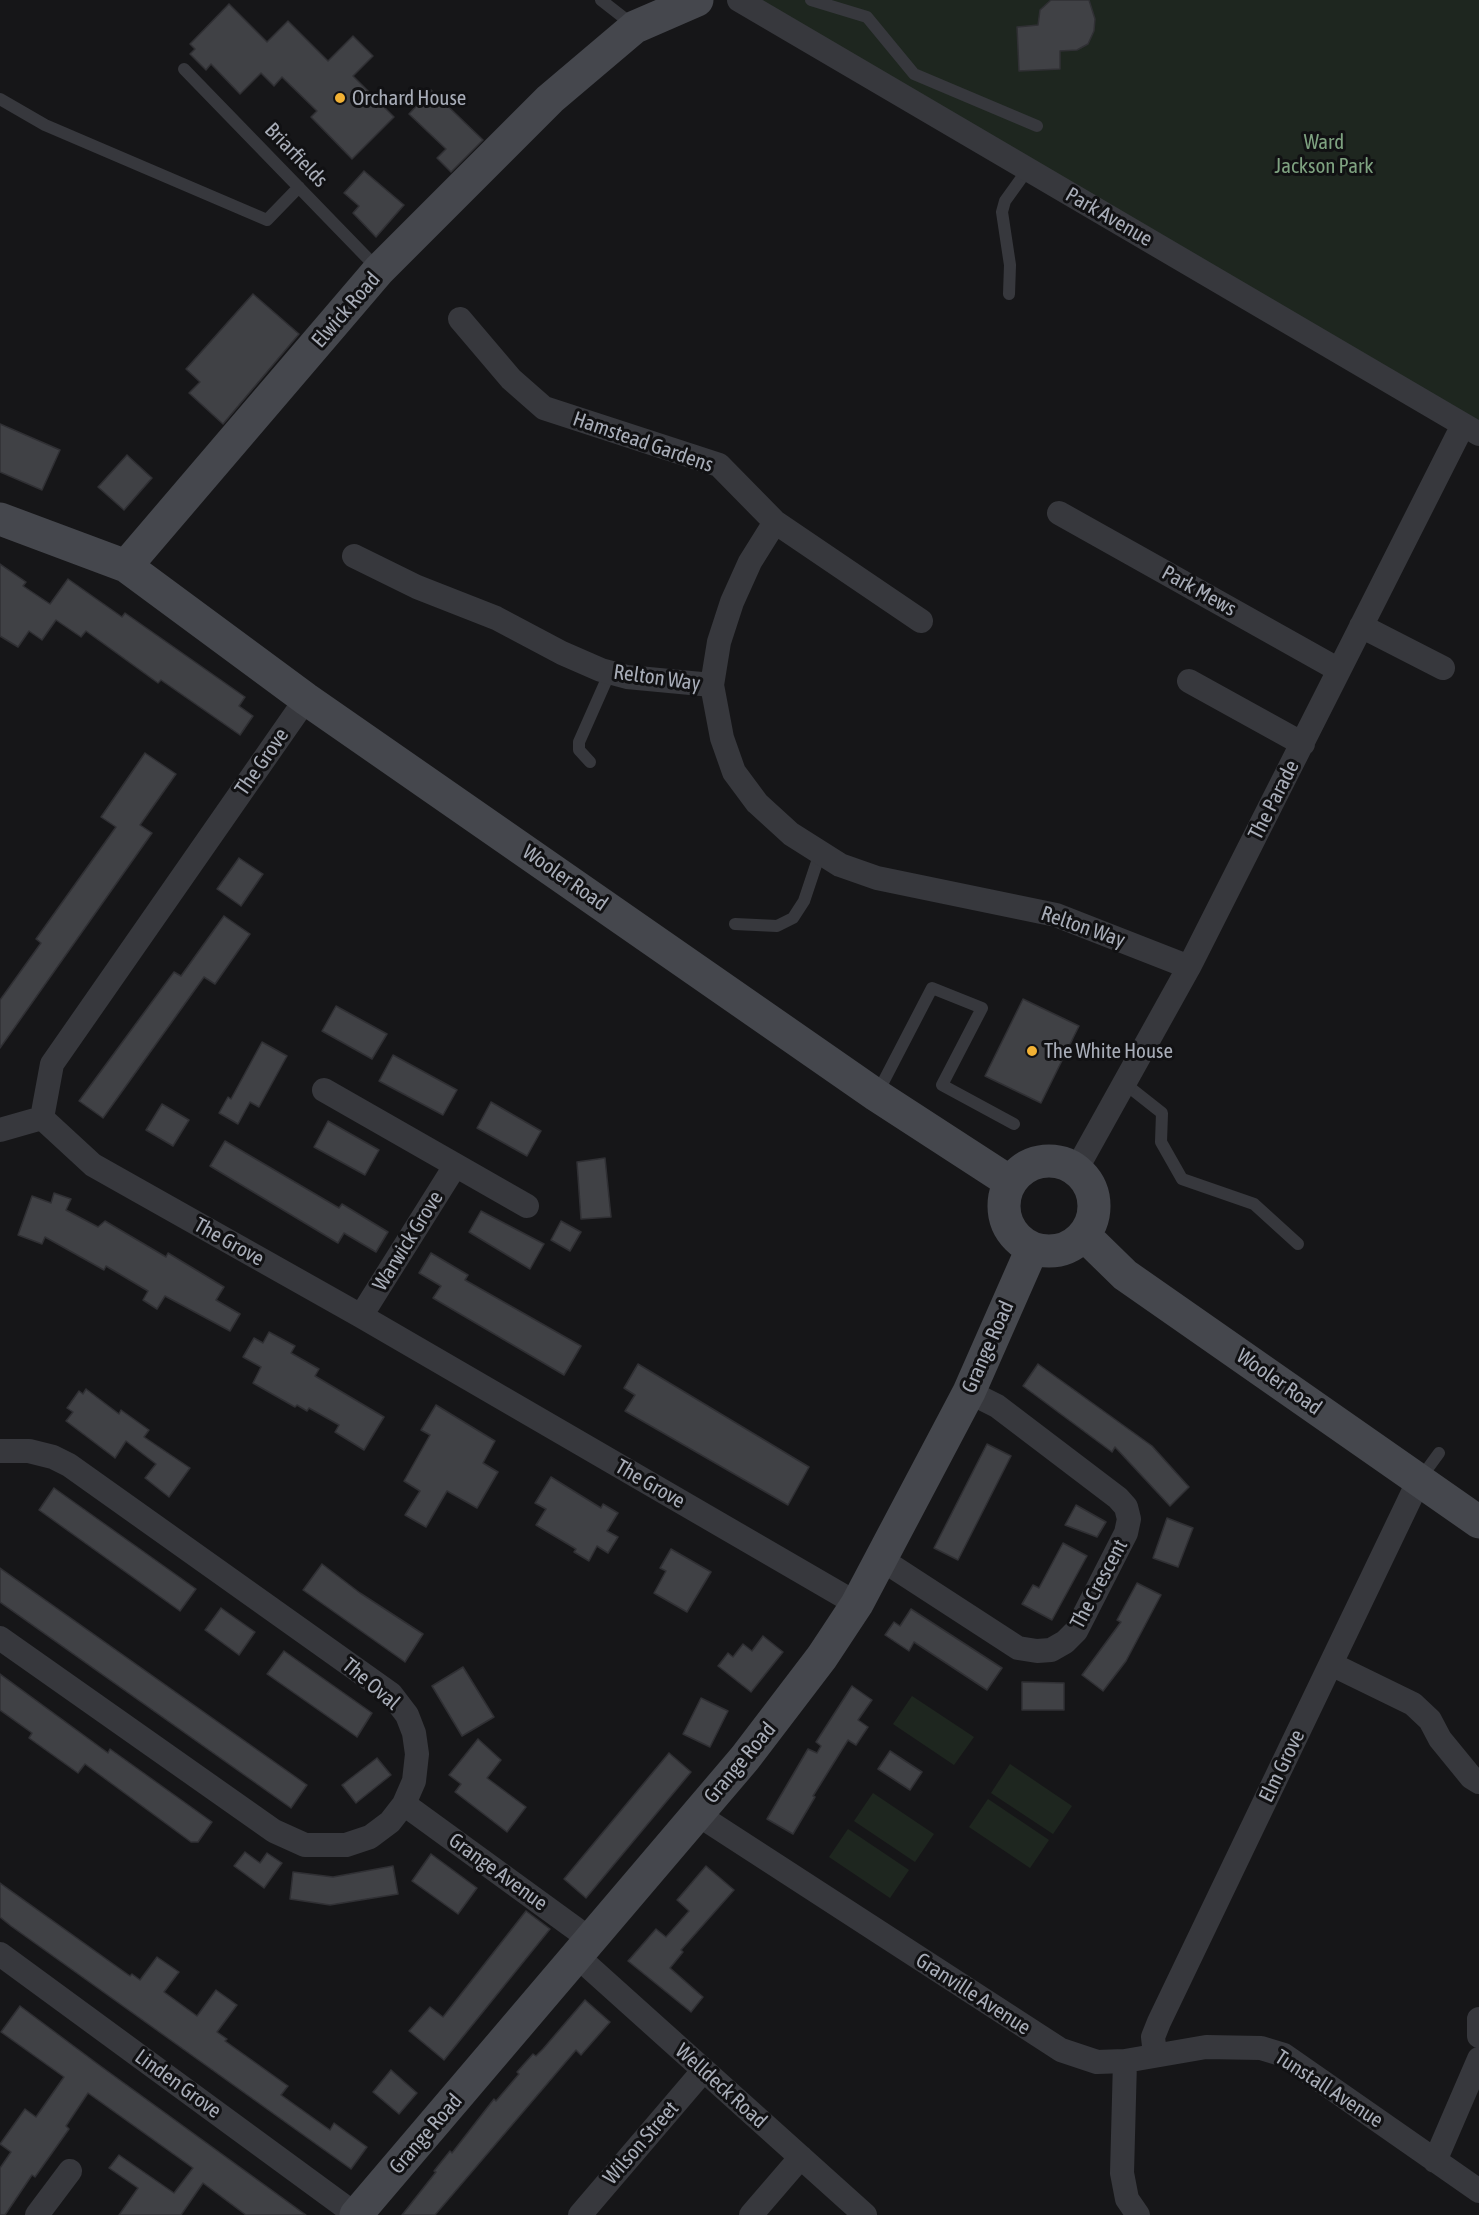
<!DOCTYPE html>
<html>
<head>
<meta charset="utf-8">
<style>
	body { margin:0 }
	canvas { display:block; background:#161618 }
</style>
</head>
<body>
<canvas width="1479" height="2215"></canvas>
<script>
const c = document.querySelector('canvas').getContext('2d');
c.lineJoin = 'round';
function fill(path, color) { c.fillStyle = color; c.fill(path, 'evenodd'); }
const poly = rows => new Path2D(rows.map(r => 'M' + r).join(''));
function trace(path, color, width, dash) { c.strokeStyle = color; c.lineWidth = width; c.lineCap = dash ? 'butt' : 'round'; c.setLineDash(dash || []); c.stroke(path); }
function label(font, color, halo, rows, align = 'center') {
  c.font = font + ' "Asap Condensed",sans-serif'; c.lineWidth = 6; c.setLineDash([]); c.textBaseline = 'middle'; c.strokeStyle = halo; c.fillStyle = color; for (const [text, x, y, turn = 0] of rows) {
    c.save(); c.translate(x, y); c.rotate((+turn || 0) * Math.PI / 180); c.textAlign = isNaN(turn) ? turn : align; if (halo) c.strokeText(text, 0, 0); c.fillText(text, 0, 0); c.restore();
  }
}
fill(poly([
	[761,0,1479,0,1479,425],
	[912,1696,974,1737,954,1765,893,1724],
	[1010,1764,1072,1806,1053,1834,991,1793],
	[873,1793,934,1834,915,1862,854,1821],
	[988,1799,1049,1840,1030,1868,969,1827],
	[848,1829,909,1870,890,1898,829,1857]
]), '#1e261f');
const building = poly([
	[1051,0,1089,0,1095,19,1094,31,1088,44,1077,50,1060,51,1060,69,1019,71,1017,27,1038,25,1040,10,1051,0],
	[229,4,267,42,288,21,328,61,353,36,373,56,353,76,394,117,352,159,311,117,317,111,282,77,274,86,261,73,240,94,211,64,206,70,190,54,195,49,190,44,229,4],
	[431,90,483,140,451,172,437,158,446,149,409,114,431,90],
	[364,171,404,205,376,237,353,213,359,206,344,193,364,171],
	[253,294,299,334,223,424,189,393,200,382,186,369,253,294],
	[0,424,60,450,42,490,0,472,0,424],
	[127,455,152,478,124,510,98,487,127,455],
	[0,564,26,582,23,586,50,604,68,579,122,617,125,613,245,697,239,706,253,716,240,735,161,680,158,683,86,631,81,637,56,620,42,640,29,631,18,647,0,636,0,564],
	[145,753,176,774,140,825,152,833,0,1048,0,1000,41,943,36,939,116,827,101,817,145,753],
	[239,858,263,874,241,906,217,889,239,858],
	[224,916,250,934,215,984,204,977,103,1118,79,1101,174,972,181,976,224,916],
	[1023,999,1079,1026,1041,1103,985,1076,1023,999],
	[336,1006,387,1034,372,1059,322,1031,336,1006],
	[262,1042,287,1056,259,1107,250,1102,238,1124,219,1113,228,1097,231,1099,262,1042],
	[393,1055,457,1090,443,1115,379,1081,393,1055],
	[491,1102,541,1131,527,1156,477,1128,491,1102],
	[162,1104,189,1120,173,1146,146,1130,162,1104],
	[328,1121,379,1150,365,1175,314,1147,328,1121],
	[225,1141,339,1208,342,1204,388,1232,376,1252,344,1233,338,1243,210,1166,225,1141],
	[605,1158,611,1217,581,1219,577,1162,605,1158],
	[54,1193,71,1199,66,1210,98,1227,105,1221,166,1257,168,1253,224,1287,216,1300,240,1314,230,1331,165,1296,157,1309,143,1300,148,1291,106,1266,104,1270,45,1237,42,1244,18,1235,32,1196,51,1203,54,1193],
	[481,1211,544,1244,530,1269,469,1232,481,1211],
	[561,1221,581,1232,570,1251,551,1240,561,1221],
	[431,1253,468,1275,465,1280,581,1346,564,1375,433,1298,441,1286,419,1273,431,1253],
	[269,1332,295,1346,291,1353,319,1369,315,1376,384,1417,364,1450,335,1432,339,1425,309,1408,307,1411,297,1405,295,1407,253,1383,261,1367,243,1357,254,1338,263,1343,269,1332],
	[638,1364,809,1467,788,1505,625,1411,635,1395,624,1388,638,1364],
	[1038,1364,1152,1446,1189,1487,1170,1506,1115,1447,1112,1452,1023,1386,1038,1364],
	[86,1389,119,1414,121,1410,149,1430,144,1437,190,1468,169,1497,145,1478,156,1464,126,1441,115,1458,66,1421,73,1412,67,1408,79,1391,83,1394,86,1389],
	[436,1405,495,1441,483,1463,498,1472,477,1508,447,1491,426,1527,405,1515,420,1491,404,1481,430,1435,421,1430,436,1405],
	[987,1444,1011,1456,958,1560,934,1548,987,1444],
	[551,1477,601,1508,603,1504,618,1513,607,1531,618,1537,608,1553,597,1546,589,1561,574,1552,576,1549,536,1525,546,1509,535,1503,551,1477],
	[54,1488,196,1589,180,1611,39,1510,54,1488],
	[1076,1505,1106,1522,1097,1537,1065,1525,1076,1505],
	[1167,1518,1193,1528,1178,1567,1153,1558,1167,1518],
	[1063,1543,1087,1556,1052,1620,1022,1604,1033,1585,1039,1588,1063,1543],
	[671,1549,711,1572,687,1612,654,1593,666,1571,660,1568,671,1549],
	[322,1564,360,1593,423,1634,405,1662,303,1590,322,1564],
	[0,1568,307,1785,291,1808,0,1602,0,1568],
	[1137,1583,1161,1595,1126,1661,1103,1691,1082,1675,1121,1622,1117,1620,1137,1583],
	[221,1608,255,1632,239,1655,205,1630,221,1608],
	[911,1609,1002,1668,987,1690,914,1642,909,1651,885,1635,894,1622,900,1626,911,1609],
	[763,1636,783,1652,751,1692,718,1666,728,1653,733,1657,743,1644,752,1651,763,1636],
	[284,1651,372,1713,357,1737,267,1674,284,1651],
	[463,1667,494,1717,462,1736,432,1686,463,1667],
	[0,1674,108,1753,110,1749,212,1822,198,1842,191,1842,85,1764,78,1773,29,1738,32,1733,0,1710,0,1674],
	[1022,1682,1064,1683,1064,1710,1022,1710,1022,1682],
	[852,1686,872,1700,858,1720,868,1727,856,1745,848,1740,813,1796,815,1797,793,1834,767,1819,808,1749,817,1753,821,1746,816,1742,852,1686],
	[701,1698,728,1711,710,1747,683,1734,701,1698],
	[478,1739,501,1760,487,1778,526,1807,507,1832,455,1792,461,1784,449,1775,478,1739],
	[890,1751,922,1772,910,1790,878,1769,890,1751],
	[669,1753,691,1772,586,1898,564,1879,669,1753],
	[377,1758,391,1775,356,1803,342,1785,377,1758],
	[245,1852,260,1863,267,1853,282,1863,264,1888,234,1866,245,1852],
	[431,1854,477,1888,458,1914,412,1881,431,1854],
	[393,1866,398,1894,330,1905,290,1899,293,1872,333,1877,393,1866],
	[706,1866,734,1890,681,1950,683,1952,670,1968,703,1997,691,2012,628,1961,656,1929,666,1937,689,1911,677,1900,706,1866],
	[0,1883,130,1976,132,1974,140,1980,157,1957,179,1972,164,1992,197,2016,216,1990,237,2005,217,2032,227,2039,225,2041,288,2086,281,2095,330,2130,334,2123,367,2147,351,2169,11,1926,0,1917,0,1883],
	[526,1911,550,1929,444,2060,409,2031,430,2007,443,2017,526,1911],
	[585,2000,610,2022,581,2055,576,2050,435,2215,402,2215,436,2172,434,2171,450,2151,452,2153,494,2099,496,2101,519,2074,517,2072,533,2054,536,2056,543,2049,585,2000],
	[20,2006,99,2065,306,2215,246,2215,203,2183,181,2215,119,2215,138,2188,109,2168,119,2155,174,2193,193,2168,88,2093,66,2126,69,2129,35,2177,32,2175,5,2215,0,2215,0,2168,11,2152,0,2144,25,2109,36,2117,64,2077,1,2032,20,2006],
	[391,2070,417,2093,399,2114,373,2092,391,2070]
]);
fill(building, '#404145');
trace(building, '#303034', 1.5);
trace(poly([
	[601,0,633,25],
	[811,0,867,17,914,74,1037,126],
	[184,69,377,268],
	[0,99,45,125,267,220,299,187],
	[1009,294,1010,265,1002,212,1005,201,1028,169],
	[590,762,579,750,579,742,610,672],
	[735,924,777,926,793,918,804,901,820,853],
	[1124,1083,1162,1113,1161,1142,1182,1179,1254,1204,1298,1244],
	[877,1094,932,988,982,1008,942,1085,1014,1124],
	[1420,1479,1439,1453]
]), '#37383d', 12);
trace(poly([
	[739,0,1479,434],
	[460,319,511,379,544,408,719,465,775,522,750,562,732,602,719,642,712,685,722,738,734,772,757,803,791,834,840,865,877,878,1056,915,1189,967],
	[1059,513,1339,670],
	[775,522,921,621],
	[354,556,417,587,496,618,562,653,601,670,627,677,712,685],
	[1361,626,1443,668],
	[1189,681,1303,744],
	[306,699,52,1064,42,1118,93,1165,361,1316,857,1604],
	[324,1090,527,1206],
	[0,1130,42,1118],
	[1076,1170,1189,967,1463,425],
	[361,1316,455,1166],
	[0,1451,29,1451,53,1457,69,1465,391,1694,407,1715,414,1733,417,1754,414,1781,404,1804,390,1822,370,1837,346,1845,305,1845,274,1831,0,1638],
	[881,1559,1018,1648,1037,1651,1051,1650,1065,1642,1076,1631,1126,1533,1129,1519,1126,1507,1118,1498,997,1406,969,1392],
	[1331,1664,1413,1704,1430,1720,1440,1739,1471,1777,1479,1782],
	[404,1804,591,1940],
	[697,1814,1061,2050,1097,2062,1125,2061,1206,2047,1261,2048,1284,2055,1479,2191],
	[0,1954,356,2215],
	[578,1957,865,2215],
	[1479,2019,1479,2036],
	[1155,2055,1153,2037,1159,2022,1419,1480],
	[1125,2061,1122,2173,1127,2199,1138,2215],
	[1435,2161,1479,2059],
	[37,2215,70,2171],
	[580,2215,703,2071],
	[751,2215,801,2157]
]), '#37383d', 24);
trace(poly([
	[0,519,126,566,306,699,876,1095,1010,1182],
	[126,566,379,270,550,99,635,27,697,0],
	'1004 1206a45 45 0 1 1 90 0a45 45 0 1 1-90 0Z',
	[1084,1235,1125,1275,1479,1522],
	[356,2215,745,1758,822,1657,857,1604,969,1392,1032,1249]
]), '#45474d', 33);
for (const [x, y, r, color] of [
	[340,98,6,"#f2b134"],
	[1032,1051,6,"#f2b134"]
]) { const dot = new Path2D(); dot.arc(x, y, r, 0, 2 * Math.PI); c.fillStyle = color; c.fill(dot); trace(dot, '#111113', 2); }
label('21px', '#a8adb8', '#111113', [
	["Orchard House",352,98],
	["The White House",1044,1051]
], 'left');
label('21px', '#7fa381', '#111113', [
	["Ward",1324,142],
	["Jackson Park",1324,166]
]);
label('21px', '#a8adb8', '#111113', [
	["Briarfields",296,155,46],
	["Park Avenue",1109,217,30],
	["Elwick Road",346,310,-49],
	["Hamstead Gardens",643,442,19],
	["Park Mews",1199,591,29],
	["Relton Way",657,678,8],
	["The Grove",262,762,-55],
	["The Parade",1274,800,-63],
	["Wooler Road",565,878,35],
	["Relton Way",1083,927,19],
	["Warwick Grove",408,1241,-58],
	["The Grove",229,1242,29],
	["Grange Road",988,1347,-66],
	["Wooler Road",1279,1382,35],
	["The Grove",650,1484,30],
	["The Crescent",1099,1584,-62],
	["The Oval",371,1684,40],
	["Grange Road",740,1763,-50],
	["Elm Grove",1282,1766,-64],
	["Grange Avenue",498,1872,36],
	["Granville Avenue",973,1994,33],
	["Linden Grove",178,2084,36],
	["Welldeck Road",721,2086,42],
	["Tunstall Avenue",1329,2089,33],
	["Grange Road",426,2134,-49],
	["Wilson Street",641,2143,-49]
]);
</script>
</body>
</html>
